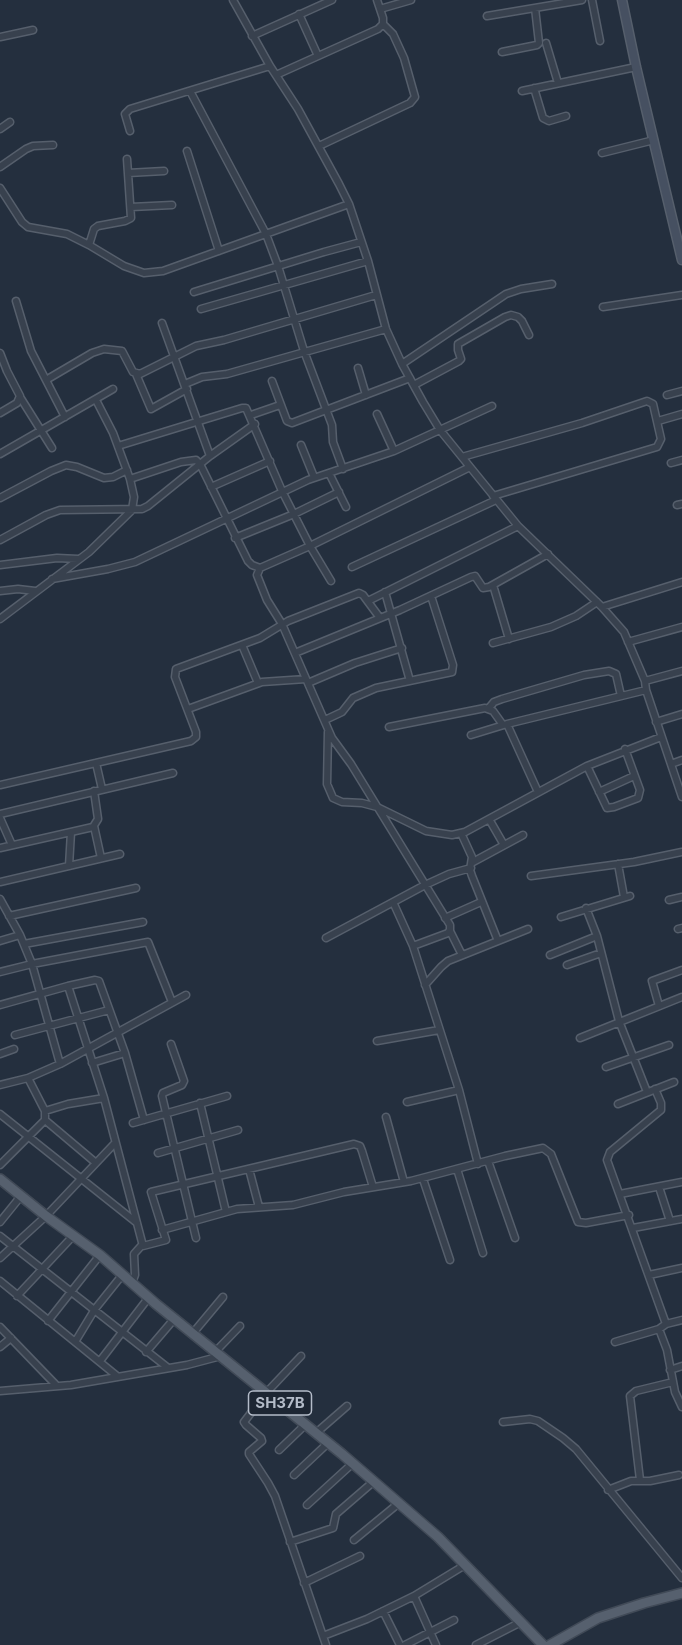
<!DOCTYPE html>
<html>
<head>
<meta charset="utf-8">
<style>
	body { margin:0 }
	canvas { display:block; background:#242f3e }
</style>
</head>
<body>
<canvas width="682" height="1645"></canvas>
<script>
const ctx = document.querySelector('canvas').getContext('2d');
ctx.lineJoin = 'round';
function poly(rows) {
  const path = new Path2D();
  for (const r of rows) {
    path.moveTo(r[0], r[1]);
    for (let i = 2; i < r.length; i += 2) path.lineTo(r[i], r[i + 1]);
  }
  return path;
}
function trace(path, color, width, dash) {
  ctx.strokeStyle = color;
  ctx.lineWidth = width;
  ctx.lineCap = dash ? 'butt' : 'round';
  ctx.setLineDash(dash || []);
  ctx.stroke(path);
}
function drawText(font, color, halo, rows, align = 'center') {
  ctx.font = font + ' Inter,sans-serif';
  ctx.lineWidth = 4.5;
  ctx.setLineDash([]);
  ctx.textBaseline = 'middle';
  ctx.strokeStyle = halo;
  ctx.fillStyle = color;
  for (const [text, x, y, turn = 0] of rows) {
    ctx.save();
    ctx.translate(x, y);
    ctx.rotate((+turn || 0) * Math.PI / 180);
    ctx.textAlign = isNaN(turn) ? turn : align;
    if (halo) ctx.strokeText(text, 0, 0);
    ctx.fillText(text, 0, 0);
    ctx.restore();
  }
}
const street = poly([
	[233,0,270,66,298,109,339,184,349,204,368,261,386,329,402,364,423,402,440,430,518,526,602,607,624,632,645,681,646,690,682,797],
	[592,0,600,41],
	[380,9,411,0],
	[299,14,318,56],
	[487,16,582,0],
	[252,36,332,0],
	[0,37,33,30],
	[546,43,558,83],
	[502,52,537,45,539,43,535,8],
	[276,75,378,29,383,24,383,18,377,0],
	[534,88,543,118,549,121,566,116],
	[190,91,266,234,278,266,304,351,332,425,333,442,343,469],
	[522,91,636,67],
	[0,129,10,122],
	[130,131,125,114,130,109,270,66],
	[319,146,410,103,415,97,404,58,393,34,383,24],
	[187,151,219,251],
	[602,153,654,140],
	[0,167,26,149,33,146,53,145],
	[128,173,164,171],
	[0,188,22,222,28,227,67,234,89,245,124,266,144,273,163,271,349,204],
	[131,207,172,205],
	[89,245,94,229,98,226,125,221,131,218,127,159],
	[194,292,324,252,361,242],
	[16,301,31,351,65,417],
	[603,307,682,295],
	[201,309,368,261],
	[162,323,210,456],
	[0,353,7,371,20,396,17,403,0,413],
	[402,364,506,294,521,289,552,284],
	[358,368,366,395],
	[136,374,151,409,187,389],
	[46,380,92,353,104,349,122,351,133,372,140,374,196,346,224,340,376,295],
	[272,381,287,421,292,423,410,378],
	[185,384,202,377,227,374,386,329],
	[414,385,459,361,461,359,458,350,458,344,505,317,511,315,518,317,522,321,529,335],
	[667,395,682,391],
	[20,397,52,448],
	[377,414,394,451],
	[251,415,280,405],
	[658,421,682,414],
	[301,445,314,477],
	[118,446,242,408,246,408,282,491,310,546,331,581],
	[0,454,113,389],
	[462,457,582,423,647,401,653,404,661,439,657,447,493,496],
	[671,463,682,460],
	[329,473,346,507],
	[130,479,181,462,196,460,200,464,248,561,252,565,260,568,310,546,470,467],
	[211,487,270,461],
	[0,498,51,471,66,465,77,467,104,478,113,477,127,470],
	[677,505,682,504],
	[235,538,294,514,339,492],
	[0,540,46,515,60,510,142,509,148,506,210,456,255,424],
	[0,565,57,558,78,559],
	[352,567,496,500],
	[260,568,257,575,267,600,282,624,332,738,351,764,450,925,450,930,448,933,413,946],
	[52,579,108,569,135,562,308,480,394,451,492,406],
	[493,585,509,639],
	[0,591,18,589,35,591],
	[385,592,410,681],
	[368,601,518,526],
	[602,607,682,582],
	[0,619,89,552,132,510,134,497,130,479,113,433,96,400],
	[628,642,682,627],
	[493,643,551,627,576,616,597,602],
	[242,645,258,683],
	[295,653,400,610,471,577,475,576,483,588,489,587,548,554],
	[645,681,682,671],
	[308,683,355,663,402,648],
	[489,708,494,702,502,699,584,675,609,671,616,674,621,696],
	[188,709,262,682,306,679],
	[325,720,342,712,353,698,376,688,452,672,453,665,431,596],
	[656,722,682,714],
	[507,724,538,792],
	[389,727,485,708,493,711,503,725],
	[328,732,327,784,333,798,342,802,362,803,377,807,426,831,452,835,465,832,587,766,661,737],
	[471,735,507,724,646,690],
	[96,763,102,789],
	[671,764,682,760],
	[587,766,607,808,614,807,638,798,640,790,625,749],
	[0,785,191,741,196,737,196,732,175,677,176,669,260,638,288,621,359,593,363,595,380,618],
	[599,792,634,776],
	[0,814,173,773],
	[0,818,12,845],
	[489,819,504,845],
	[94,826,101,858],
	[461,833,472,857,470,870,472,876,498,941],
	[0,848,93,827,98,819,94,791],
	[473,862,523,835],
	[618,864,624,897],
	[69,866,71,832],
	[531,876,634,862,682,852],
	[0,882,120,854],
	[0,899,20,935,32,964,0,972],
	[669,900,682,897],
	[393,902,413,946,459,1090,478,1164],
	[586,908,597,936,619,1021,647,1092],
	[9,916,136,888],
	[561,917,630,896],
	[445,918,481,902],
	[678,929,682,928],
	[450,931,462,955],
	[326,938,425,885,449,874,471,868],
	[0,941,20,935],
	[24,944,143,922],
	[550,955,597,936],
	[567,965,601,953],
	[425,985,441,967,448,961,528,929],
	[68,986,104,1098,143,1246,166,1240,151,1192,354,1144,360,1146,362,1151,373,1187],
	[0,1005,68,986,95,980,99,981,125,1053,144,1120],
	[659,1006,652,981,682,970],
	[15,1035,109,1010],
	[580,1038,682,997],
	[377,1041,439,1030],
	[171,1044,184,1081,182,1085,163,1093,162,1096,196,1238],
	[0,1054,14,1049],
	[92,1063,125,1053],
	[60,1064,32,964,148,942,172,1002],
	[606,1067,669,1045],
	[0,1085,28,1078,60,1064,186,995],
	[655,1089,661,1103,661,1110,610,1152,607,1160,666,1324],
	[407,1102,459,1090],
	[200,1103,226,1212],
	[618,1104,674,1082],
	[45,1111,68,1104,104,1098],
	[0,1114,137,1223],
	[386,1117,404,1182],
	[45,1120,96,1163],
	[133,1123,227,1096],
	[158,1153,238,1130],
	[488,1161,515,1238],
	[0,1165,45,1120,45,1111,28,1078],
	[249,1169,259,1207],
	[457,1169,483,1253],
	[423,1179,450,1260],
	[659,1187,670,1221],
	[620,1194,682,1182],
	[0,1222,21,1196],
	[633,1228,682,1219],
	[162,1230,237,1209,293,1205,344,1192,411,1181,505,1156,543,1148,551,1154,578,1222,586,1223,629,1215],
	[0,1236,167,1367],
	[0,1258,46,1216,115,1143],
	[649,1275,682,1268],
	[0,1281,117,1376],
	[132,1283,135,1275,134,1254,142,1245],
	[17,1296,73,1236],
	[48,1321,100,1255],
	[0,1327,56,1385],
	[659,1329,667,1350,675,1392,682,1407],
	[193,1333,223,1297],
	[75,1342,95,1309,123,1274],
	[615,1342,659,1329,666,1324,682,1320],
	[0,1347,11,1338],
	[216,1351,240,1326],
	[146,1352,175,1318],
	[301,1356,267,1392,244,1422,246,1425,261,1438,262,1441,249,1452,249,1454,268,1483,275,1496,326,1645],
	[100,1361,149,1297],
	[670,1370,682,1366],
	[0,1391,71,1385,187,1365,221,1356],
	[503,1422,530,1419,538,1421,563,1438,576,1449,682,1578],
	[316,1433,347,1406],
	[279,1450,306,1424],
	[294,1475,328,1443],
	[640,1480,630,1396,636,1391,673,1382],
	[608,1490,631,1481,650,1481,679,1475],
	[307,1505,353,1463],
	[354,1540,399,1503],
	[290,1542,333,1528,336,1514,373,1482],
	[304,1583,360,1556],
	[414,1596,436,1645],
	[383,1611,400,1645],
	[323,1636,367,1619,414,1596,465,1565],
	[405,1645,454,1620],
	[476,1645,521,1622]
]);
const secondary = poly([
	[622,0,636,67,682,260]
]);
const primary = poly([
	[0,1179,46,1216,100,1255,156,1304,342,1454,438,1537,543,1645],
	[550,1645,598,1618,644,1603,682,1593]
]);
trace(street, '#565f6c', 9);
trace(secondary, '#565f6c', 11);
trace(primary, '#414a57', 12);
trace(street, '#38414e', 6);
trace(secondary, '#465061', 8);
trace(primary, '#56606e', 9);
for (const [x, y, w] of [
	[280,1403,63]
]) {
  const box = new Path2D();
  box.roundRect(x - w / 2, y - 12, w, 24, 4.5);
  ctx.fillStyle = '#1d2633';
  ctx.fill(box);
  trace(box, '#b4bcc9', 1.5);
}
drawText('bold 15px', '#b4bcc9', null, [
	["SH37B",280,1403]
]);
</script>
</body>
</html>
